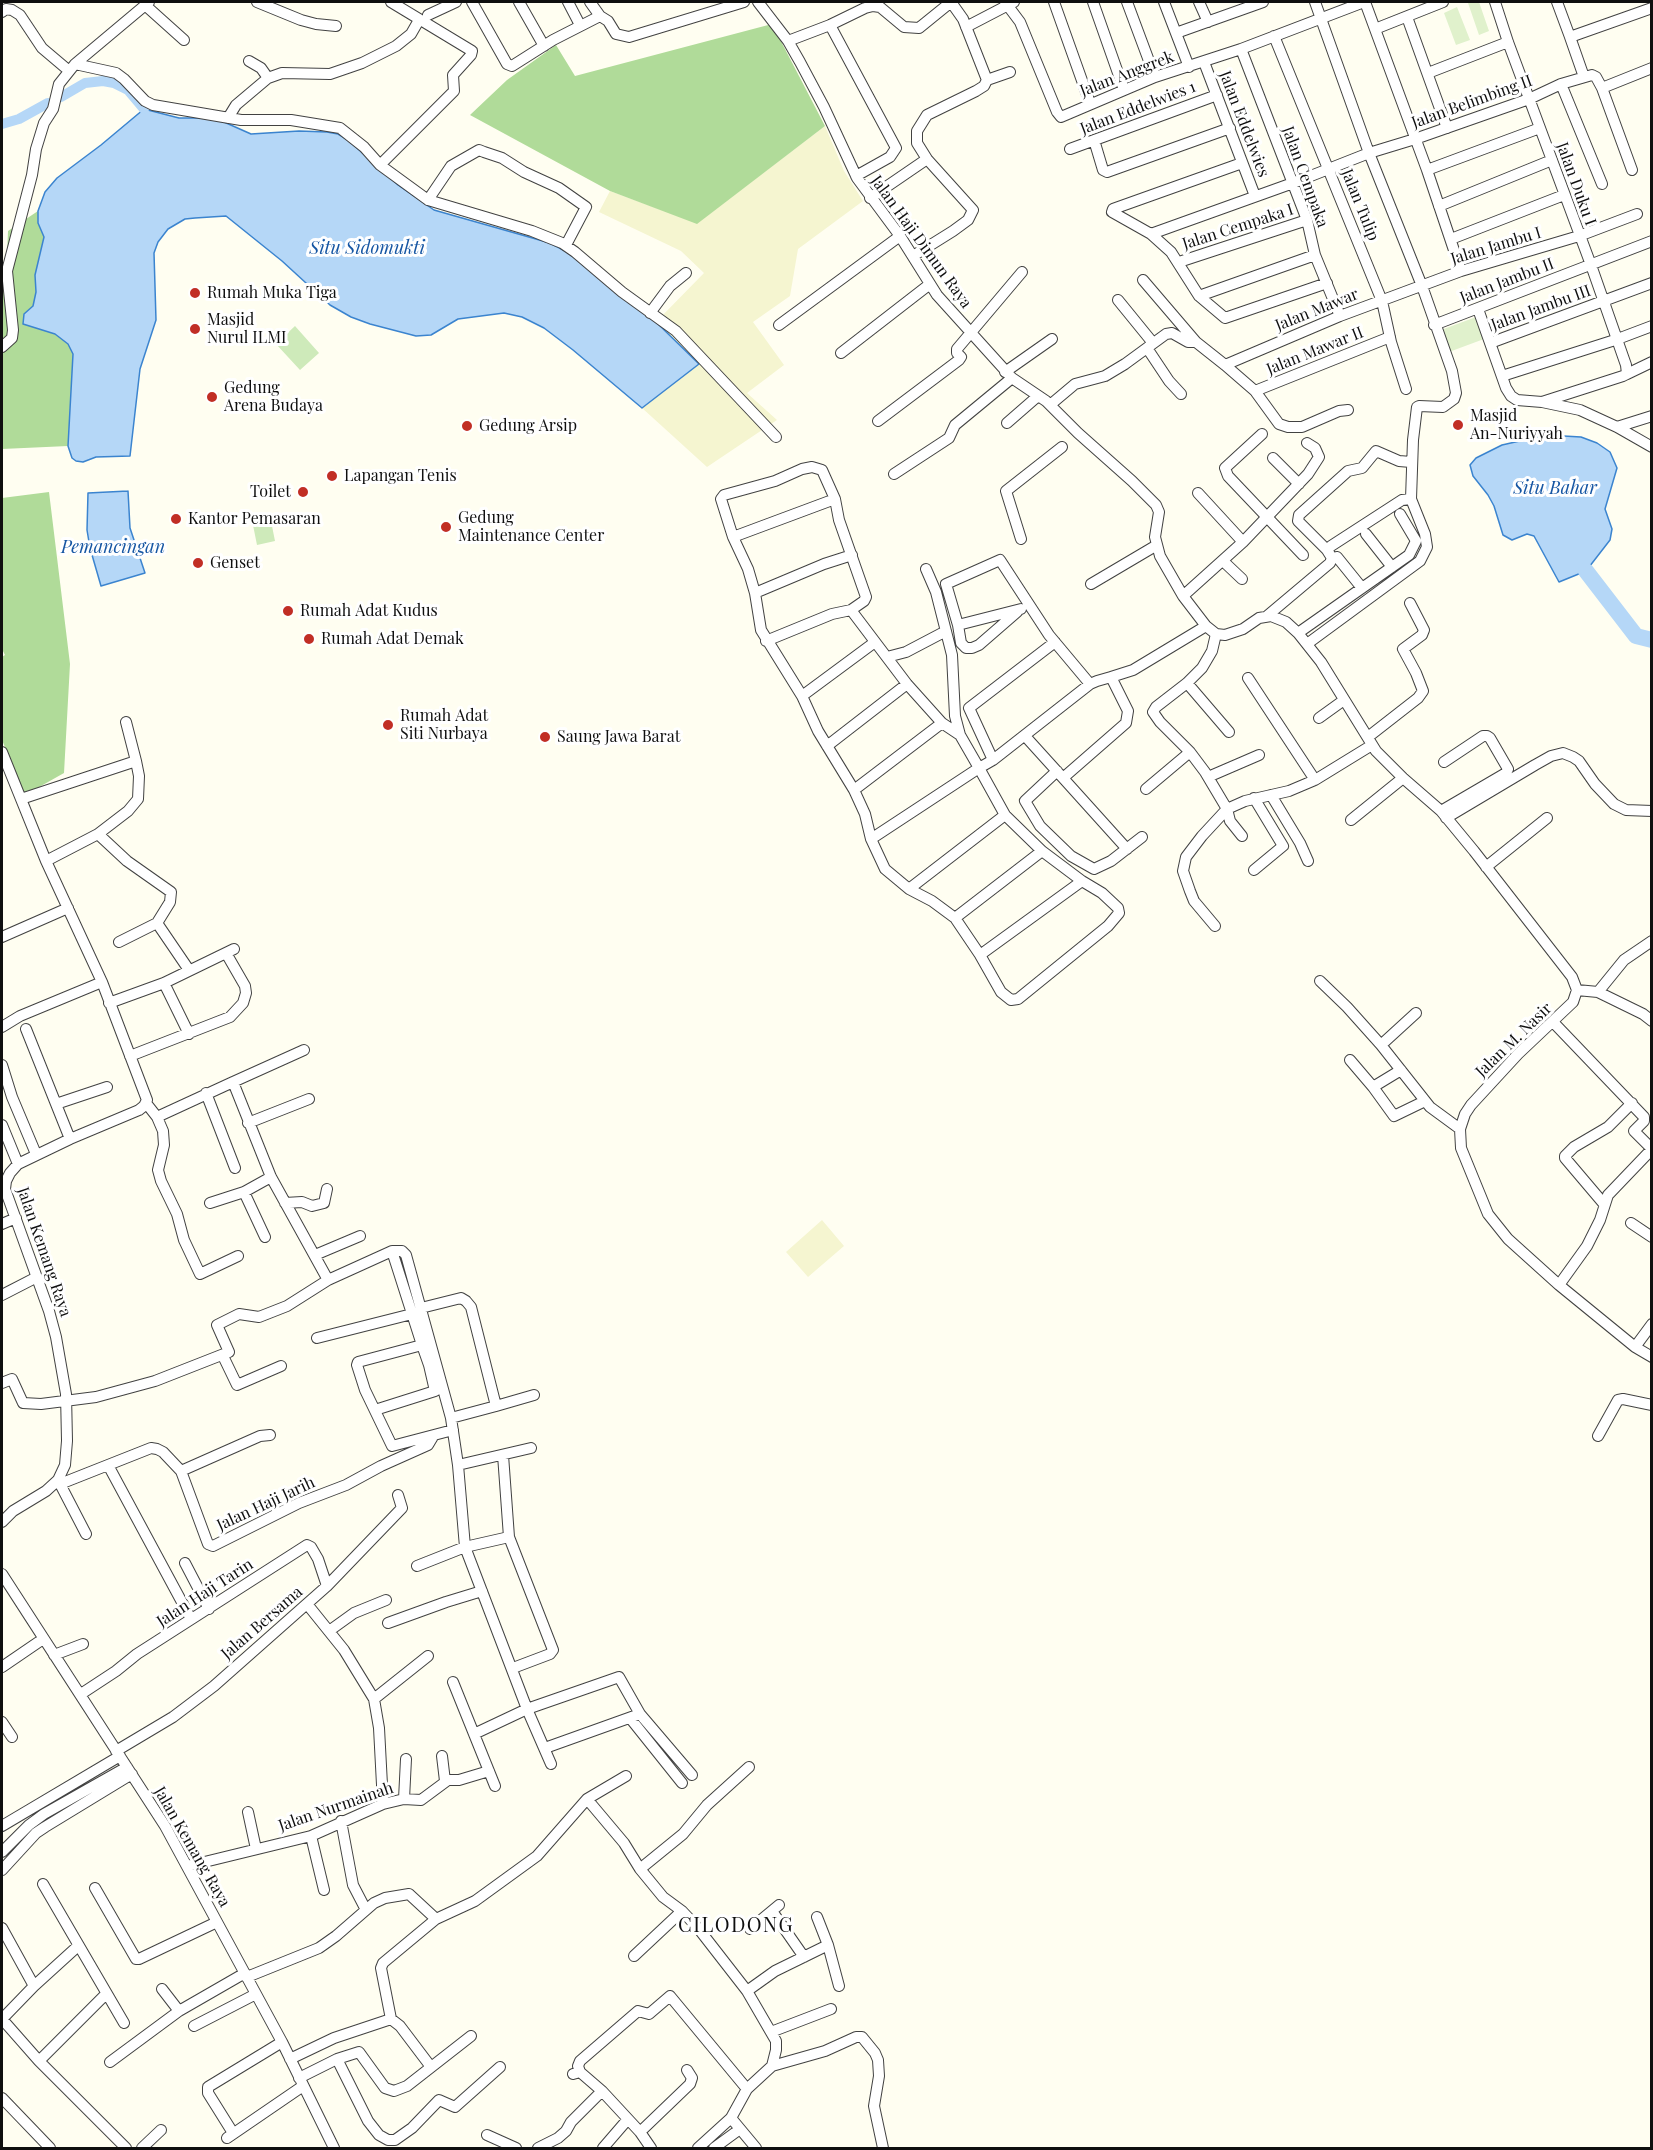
<!DOCTYPE html>
<html>
<head>
<meta charset="utf-8">
<style>
	body { margin:0 }
	#map { position:relative; width:1653px; height:2150px; overflow:hidden; background:#fffef1; font-family:"Playfair Display",serif }
	canvas { display:block }
	.frame { position:absolute; inset:0; border:3px solid #0f0f0f; pointer-events:none }
</style>
</head>
<body>
<div id="map">
<canvas width="1653" height="2150"></canvas>
<div class="frame"></div>
</div>
<script>
const ctx = document.querySelector('canvas').getContext('2d');
ctx.lineJoin = 'round';
function fill(path, color) {
  ctx.fillStyle = color;
  ctx.fill(path, 'evenodd');
}
function poly(rows) {
  const path = new Path2D();
  for (const r of rows) {
    path.moveTo(r[0], r[1]);
    for (let i = 2; i < r.length; i += 2) path.lineTo(r[i], r[i + 1]);
  }
  return path;
}
function trace(path, color, width, dash) {
  ctx.strokeStyle = color;
  ctx.lineWidth = width;
  ctx.lineCap = dash ? 'butt' : 'round';
  ctx.setLineDash(dash || []);
  ctx.stroke(path);
}
function drawText(font, color, halo, rows, align = 'center') {
  ctx.font = font + ' "Playfair Display",serif';
  ctx.lineWidth = 6;
  ctx.setLineDash([]);
  ctx.textBaseline = 'middle';
  ctx.strokeStyle = halo;
  ctx.fillStyle = color;
  for (const [text, x, y, turn = 0] of rows) {
    ctx.save();
    ctx.translate(x, y);
    ctx.rotate((+turn || 0) * Math.PI / 180);
    ctx.textAlign = isNaN(turn) ? turn : align;
    if (halo) ctx.strokeText(text, 0, 0);
    ctx.fillText(text, 0, 0);
    ctx.restore();
  }
}
fill(poly([
	[825,126,844,171,863,201,798,249,790,296,753,322,784,365,747,393,777,420,707,467,642,408,699,364,656,322,704,273,681,251,599,212,610,191,697,223],
	[822,1220,844,1246,808,1277,786,1252]
]), '#f5f5d0');
fill(poly([
	[295,326,319,353,300,370,276,344],
	[270,516,275,541,257,545,252,520]
]), '#ceeaba');
fill(poly([
	[772,24,825,126,697,224,610,191,470,115,507,80,556,45,575,76],
	[38,211,38,223,44,237,35,275,36,292,33,306,24,314,23,323,55,334,68,344,73,354,68,446,2,449,2,292,6,282,8,231],
	[49,492,70,664,64,773,25,795,2,740,2,657,5,655,2,649,2,498]
]), '#b0db99');
fill(poly([
	[1471,2,1479,2,1489,31,1479,35,1468,3],
	[1457,7,1470,40,1456,45,1444,13],
	[1476,317,1484,339,1449,352,1441,330]
]), '#e0f1cc');
const water = poly([
	[144,109,179,118,215,118,251,134,299,131,327,132,338,134,348,140,398,185,434,210,550,243,567,252,656,322,699,364,642,408,573,350,544,328,522,317,504,313,458,319,431,335,416,336,370,324,351,317,330,305,282,261,226,216,195,218,185,219,168,229,158,242,154,253,156,320,140,369,130,456,96,457,83,462,76,461,72,458,68,446,73,354,68,344,55,334,23,324,24,314,33,306,36,292,35,275,44,237,38,223,38,211,45,192,57,178,101,145,144,109],
	[1546,435,1581,437,1597,443,1610,452,1617,468,1605,509,1612,529,1610,540,1586,571,1559,582,1534,536,1527,534,1512,540,1503,535,1494,506,1488,495,1473,476,1470,465,1476,458,1502,445,1546,435],
	[128,491,130,528,145,573,101,586,90,548,87,530,88,493,128,491]
]);
fill(water, '#b5d7f7');
trace(water, '#3b84cf', 1.5);
trace(poly([
	[61,97,85,83,103,81,114,83,128,90,144,109],
	[2,124,19,119,48,103]
]), '#b5d7f7', 10);
trace(poly([
	[1586,571,1636,636,1652,640]
]), '#b5d7f7', 16);
const minor = poly([
	[257,2,301,20,316,24,336,26],
	[391,2,472,51,471,55,453,75,454,91,380,165,428,200,532,231,562,243,575,252,622,292,676,331,776,437],
	[472,2,507,64,512,66,553,40,600,16],
	[519,2,544,46],
	[568,2,580,25],
	[590,2,600,16,608,21,616,34,629,37,744,2],
	[758,2,788,41,800,62,824,107,857,178,900,236,937,295,1012,378,1046,401,1078,433,1132,481,1156,505,1159,512,1155,537,1160,556,1183,596,1206,626,1216,634,1225,635,1243,629,1259,618,1271,616,1286,622,1298,633,1321,662,1376,751,1403,778,1441,811,1474,851,1572,977,1577,990,1573,1002,1518,1054,1471,1105,1465,1114,1460,1129,1461,1148,1488,1214,1508,1239,1559,1285,1635,1347,1652,1357],
	[1005,2,1020,22,1057,112,1061,117,1155,77,1241,49,1364,2],
	[1054,2,1090,103],
	[1093,2,1124,90],
	[1127,2,1155,77],
	[1164,2,1189,67],
	[1199,2,1208,22],
	[1365,2,1427,170,1461,271],
	[1495,2,1508,42,1591,265,1626,365,1627,374,1623,376,1542,402],
	[1557,2,1570,37,1652,8],
	[145,5,184,40],
	[2,12,6,9,12,10,20,15,42,48,68,70],
	[428,15,456,2],
	[1407,17,1447,128],
	[830,25,896,148,890,157,856,176],
	[966,27,1014,2],
	[1375,29,1443,2],
	[1176,33,1263,2],
	[1274,36,1382,301,1391,342,1406,389],
	[1570,37,1584,77],
	[788,41,830,25,865,8,873,6,880,7,904,27,919,28,951,2,963,19,987,80],
	[1241,49,1307,220,1315,255,1340,316],
	[249,61,261,68,268,78],
	[1204,62,1255,196],
	[75,64,116,73,124,79,145,101,153,105,241,120,291,120,340,128,364,147,380,165],
	[1428,73,1508,42],
	[1561,84,1602,184],
	[1602,88,1632,170],
	[228,118,236,105,268,78,282,73,330,74,362,63,396,46,411,34,419,20],
	[1094,140,1103,170,1107,172,1230,128],
	[1070,149,1217,95],
	[1242,163,1113,209,1112,212,1151,234,1171,252,1199,296,1225,318,1327,283],
	[1427,170,1540,128],
	[870,198,927,159],
	[428,200,451,166,479,150,484,152,502,158,524,172,559,188,586,207,566,245],
	[1439,206,1552,160],
	[1151,234,1293,183,1369,153,1415,139,1529,99,1561,84,1592,75,1596,77,1602,88,1652,68],
	[1451,239,1564,195],
	[913,256,953,231,968,220,973,210,927,159,917,143,917,131,927,115,976,91,984,86,987,80,1010,72],
	[1179,262,1307,220],
	[1143,280,1196,342],
	[1199,296,1315,255],
	[1118,300,1153,343],
	[1478,309,1506,388,1511,396,1517,400,1542,402,1580,410,1617,427,1652,447],
	[650,313,670,286,686,273],
	[779,325,900,236],
	[1434,325,1652,241],
	[1490,343,1652,283],
	[2,347,12,338,13,330,7,271,32,175,36,149,44,123,53,109,59,84,75,64,149,2],
	[1147,348,1169,381,1181,394],
	[841,353,930,284],
	[1225,365,1340,316,1461,271,1579,236,1637,214],
	[1005,372,1052,339],
	[1627,374,1652,362],
	[1502,376,1615,340,1652,326],
	[1255,391,1390,337],
	[1050,405,1075,384,1105,376,1125,364,1166,334,1172,333,1188,342,1196,342,1225,365,1255,391,1279,424,1288,427,1302,427,1339,411,1348,410],
	[878,421,959,360,961,357,957,353,957,349,1022,272],
	[1007,423,1038,396],
	[1617,427,1652,416],
	[1262,434,1225,468,1228,476,1303,555],
	[1273,458,1299,484],
	[894,474,949,438,955,425,1012,378],
	[1198,493,1243,542],
	[835,499,733,537,748,569,755,593,761,630,802,696,818,731,854,790,865,814,871,839,885,869,909,889,932,901,955,918,980,955,1001,992,1011,1000,1018,999,1108,926,1119,913,1118,908,1102,893,1082,881,1042,851,955,918],
	[1366,534,1392,567],
	[733,537,721,499,724,495,775,481,802,469,812,467,822,470,835,499,839,520,866,597,864,601,851,610],
	[1021,539,1006,491,1062,447],
	[1327,550,1298,521,1299,515,1348,471,1362,468,1376,451,1399,461,1411,462],
	[1337,557,1362,588],
	[1223,561,1242,579],
	[926,569,936,592,952,655,955,716,960,735],
	[1091,584,1157,545],
	[755,593,824,564,852,555],
	[1183,596,1243,542,1308,474,1319,457,1315,448,1307,443],
	[1021,609,958,625,946,584,1000,560,1049,635,1090,684],
	[1267,616,1330,563,1332,558,1327,550,1331,546,1402,500,1411,499,1413,440,1417,407,1419,406,1443,407,1454,399,1456,393,1452,371,1422,286,1369,153,1315,2],
	[958,625,961,643,966,648,972,648,979,645,1017,612],
	[1298,633,1409,555,1416,541,1400,514],
	[1216,634,1212,651,1202,668,1187,683,1156,707,1153,712,1160,722,1190,752,1205,772,1227,809,1230,821,1242,836],
	[766,641,832,614,851,610,907,684,942,723,960,735,979,768,993,760,1090,684,1097,681,1111,677,1128,711,1126,723,1063,778,1025,736],
	[1307,644,1420,561,1427,547,1425,534,1411,499],
	[887,657,906,652,946,631],
	[1111,677,1133,670,1206,626],
	[1248,678,1315,780,1372,745],
	[1187,683,1229,732],
	[802,696,875,642],
	[1319,718,1344,700],
	[1368,737,1418,698,1423,691,1416,673,1403,649,1422,635,1424,630,1410,603],
	[827,746,907,684],
	[2,752,46,861,102,982,147,1100,144,1106,139,1110,70,1139,18,1164,10,1173,6,1181,5,1189,49,1311,56,1337,66,1394,67,1441,65,1465,58,1480,46,1491,13,1511,2,1522],
	[993,760,969,708,1055,642],
	[1057,771,1025,801,1040,826,1071,856,1094,869,1111,861,1142,837],
	[1208,777,1259,755],
	[1063,778,1127,849],
	[1146,789,1190,752],
	[854,790,942,723],
	[1271,795,1300,843,1308,861],
	[21,799,136,761,126,722],
	[1441,811,1506,773,1508,769,1490,738,1487,736,1483,736,1444,762],
	[1446,818,1535,765,1551,756,1563,753,1573,757,1579,761,1595,784,1614,804,1626,810,1652,811],
	[1351,820,1403,778],
	[98,834,128,811,138,799,139,776,136,761],
	[871,839,979,768,1005,815,1042,851],
	[46,861,98,834,127,861,171,892,170,902,157,923],
	[1486,867,1547,818],
	[1254,870,1283,846,1254,798],
	[909,889,1005,815],
	[1215,926,1194,901,1190,891,1183,871,1186,857,1202,836,1227,809,1245,801,1289,791,1315,780],
	[2,937,68,908],
	[119,942,157,923,189,970],
	[980,955,1082,881],
	[1320,981,1347,1007,1381,1045,1430,1107,1460,1129],
	[164,983,189,1034],
	[1577,990,1598,992,1643,1014,1652,1021],
	[1598,992,1624,960,1652,941],
	[109,1003,164,983,234,949],
	[1553,1022,1644,1117,1644,1121,1634,1131,1652,1149],
	[2,1027,20,1016,102,982],
	[26,1029,70,1139],
	[1381,1045,1416,1013],
	[130,1056,230,1017,243,1003,246,993,245,986,226,953],
	[1350,1060,1373,1087,1401,1070],
	[2,1065,12,1097,36,1154],
	[233,1082,304,1050],
	[1373,1087,1394,1116,1425,1101],
	[206,1093,235,1168],
	[146,1103,157,1117,233,1082,271,1177,328,1280,392,1251,402,1251,406,1255,451,1418,458,1465,465,1547,527,1709,551,1764],
	[56,1104,107,1087],
	[157,1117,163,1131,164,1145,158,1170,161,1181,177,1214,184,1240,200,1274,238,1256],
	[248,1123,309,1099],
	[2,1125,18,1164],
	[244,1192,265,1237],
	[210,1203,244,1192,271,1177],
	[285,1203,302,1202,312,1206,324,1203,327,1189],
	[1604,1204,1565,1158,1565,1156,1574,1147,1608,1127,1632,1103],
	[1631,1223,1652,1237],
	[2,1224,16,1218],
	[392,1251,422,1345,358,1362,357,1365,365,1390,392,1446,453,1430],
	[315,1255,360,1236],
	[1559,1285,1587,1246,1600,1220,1608,1195,1652,1149],
	[2,1295,37,1277],
	[421,1308,461,1298,466,1301,471,1307,496,1406,451,1418],
	[317,1338,412,1314],
	[1635,1347,1652,1324],
	[223,1356,237,1385,281,1366],
	[2,1383,12,1379,23,1403,41,1404,96,1397,155,1381,229,1352,217,1325,239,1314,259,1317,287,1306,328,1280],
	[496,1406,534,1395],
	[375,1410,435,1391,429,1365,422,1345],
	[1598,1436,1618,1400,1623,1399,1652,1405],
	[108,1465,191,1619],
	[458,1465,531,1448],
	[181,1471,260,1436,270,1435],
	[58,1480,86,1534],
	[60,1484,151,1448,157,1449,163,1452,181,1471,208,1544,213,1546,299,1503,346,1485,381,1466,428,1445,434,1435],
	[509,1537,553,1650,550,1654,513,1668],
	[185,1563,209,1609],
	[417,1566,465,1547,509,1537,503,1455],
	[2,1574,165,1826,282,2042,334,2148],
	[307,1604,344,1650,374,1699,379,1728,383,1804],
	[388,1623,446,1602,482,1591],
	[329,1631,354,1613,386,1600],
	[54,1655,83,1644],
	[2,1667,43,1639],
	[453,1682,495,1786],
	[81,1694,116,1671,137,1654,307,1545,311,1547,318,1559,327,1586],
	[374,1699,428,1656],
	[640,1714,692,1775],
	[630,1718,682,1783],
	[2,1722,12,1737],
	[474,1734,527,1709,619,1677,640,1714,545,1748],
	[116,1751,173,1717,214,1686,327,1586,402,1508,398,1495],
	[442,1756,445,1781],
	[404,1799,406,1759],
	[587,1799,624,1843,640,1869,663,1897,682,1911,698,1928,747,1991,776,2041,776,2050,772,2066,747,2089,731,2118,698,2148],
	[248,1812,256,1849],
	[341,1821,353,1885,366,1910],
	[2,1826,120,1756],
	[311,1836,324,1890],
	[2,1852,29,1825,44,1814,127,1767],
	[188,1866,311,1836,383,1804,404,1799,421,1800,448,1780,459,1780,489,1771],
	[640,1869,683,1834,707,1805,749,1767],
	[2,1870,36,1833,45,1827,132,1774],
	[43,1884,124,2023],
	[95,1888,136,1959,139,1959,217,1922],
	[772,1911,804,1957],
	[817,1917,828,1945],
	[2,1928,34,1986,2,2019],
	[750,1929,779,1905],
	[634,1956,682,1911],
	[247,1977,319,1948,336,1936,374,1903,385,1898,409,1894,436,1919,475,1901,537,1856,587,1799,626,1776],
	[34,1986,78,1946],
	[162,1989,179,2011],
	[747,1991,775,1971,828,1945,839,1986],
	[2,2019,39,2061,106,1994],
	[194,2026,256,1994],
	[771,2032,831,2009],
	[290,2059,334,2038,391,2019],
	[337,2059,368,2121,379,2135,388,2140,395,2140,412,2128,439,2100,455,2107,500,2067],
	[39,2061,126,2148],
	[110,2062,179,2011,245,1973],
	[772,2066,825,2051,856,2037,862,2037,875,2053,878,2060,879,2076,874,2106,883,2148],
	[431,2067,400,2026,391,2019,381,1968,383,1963,436,1919],
	[580,2072,578,2066,580,2061,638,2011,649,2014,670,1996,747,2089],
	[573,2074,580,2072,602,2091,640,2132,651,2148],
	[299,2078,337,2059,359,2052,385,2088,394,2091,407,2086,471,2036],
	[2,2098,50,2148],
	[731,2118,756,2148],
	[640,2132,690,2084,692,2078,687,2070],
	[233,2133,208,2093,208,2087,282,2042],
	[487,2135,516,2148],
	[227,2138,303,2086],
	[142,2148,161,2130],
	[538,2148,558,2138,566,2131,571,2122,602,2091],
	[603,2148,628,2119],
	[714,2148,740,2129]
]);
trace(minor, '#424242', 12);
trace(minor, '#fff', 10);
for (const [x, y, r, color] of [
	[195,293,6,"#c12e25"],
	[195,329,6,"#c12e25"],
	[212,397,6,"#c12e25"],
	[1458,425,6,"#c12e25"],
	[467,426,6,"#c12e25"],
	[332,476,6,"#c12e25"],
	[303,492,6,"#c12e25"],
	[176,519,6,"#c12e25"],
	[446,527,6,"#c12e25"],
	[198,563,6,"#c12e25"],
	[288,611,6,"#c12e25"],
	[309,639,6,"#c12e25"],
	[388,725,6,"#c12e25"],
	[545,737,6,"#c12e25"]
]) {
  const dot = new Path2D();
  dot.arc(x, y, r, 0, 2 * Math.PI);
  ctx.fillStyle = color;
  ctx.fill(dot);
  trace(dot, '#fff', 2);
}
drawText('16px', '#0f0f0f', '#fff', [
	["Jalan Anggrek",1127,74,-21],
	["Jalan Belimbing II",1472,102,-20],
	["Jalan Eddelwies 1",1138,108,-21],
	["Jalan Eddelwies",1244,124,69],
	["Jalan Cempaka",1305,177,70],
	["Jalan Duku I",1576,184,70],
	["Jalan Tulip",1360,205,68],
	["Jalan Cempaka I",1238,227,-18],
	["Jalan Haji Dimun Raya",921,242,54],
	["Jalan Jambu I",1496,246,-17],
	["Jalan Jambu II",1507,281,-21],
	["Jalan Jambu III",1541,308,-20],
	["Jalan Mawar",1317,310,-22],
	["Jalan Mawar II",1315,351,-22],
	["Jalan M. Nasir",1514,1040,-44],
	["Jalan Kemang Raya",44,1252,71],
	["Jalan Haji Jarih",266,1504,-25],
	["Jalan Haji Tarin",205,1593,-33],
	["Jalan Bersama",262,1623,-41],
	["Jalan Nurmainah",336,1807,-19],
	["Jalan Kemang Raya",192,1847,60]
]);
drawText('16px', '#0f0f0f', '#fff', [
	["Rumah Muka Tiga",207,293],
	["Masjid",207,320],
	["Nurul ILMI",207,338],
	["Gedung",224,388],
	["Arena Budaya",224,406],
	["Masjid",1470,416],
	["An-Nuriyyah",1470,434],
	["Gedung Arsip",479,426],
	["Lapangan Tenis",344,476],
	["Toilet",291,492,"right"],
	["Gedung",458,518],
	["Maintenance Center",458,536],
	["Kantor Pemasaran",188,519],
	["Genset",210,563],
	["Rumah Adat Kudus",300,611],
	["Rumah Adat Demak",321,639],
	["Rumah Adat",400,716],
	["Siti Nurbaya",400,734],
	["Saung Jawa Barat",557,737]
], 'left');
drawText('italic 18px', '#1656a3', '#fff', [
	["Situ Sidomukti",367,248],
	["Situ Bahar",1555,488],
	["Pemancingan",113,547]
]);
ctx.letterSpacing = '1.5px';
drawText('20px', '#0f0f0f', '#fff', [
	["CILODONG",736,1926]
]);
ctx.letterSpacing = '0px';
</script>
</body>
</html>
